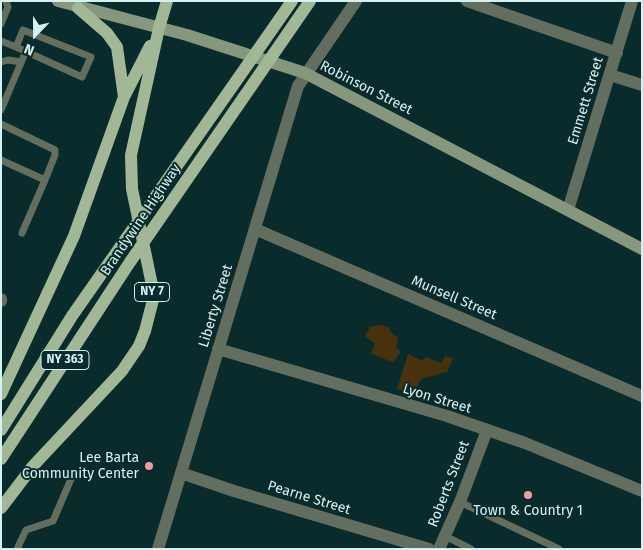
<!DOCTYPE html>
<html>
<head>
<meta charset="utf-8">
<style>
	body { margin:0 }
	#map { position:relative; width:643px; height:550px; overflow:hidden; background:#0a2b2b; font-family:"Fira Sans",sans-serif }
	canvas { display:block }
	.frame { position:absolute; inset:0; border:2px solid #d4f2f1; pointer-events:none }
	.north { position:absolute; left:10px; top:10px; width:50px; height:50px; -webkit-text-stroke:4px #0a2b2b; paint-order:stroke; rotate:202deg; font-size:14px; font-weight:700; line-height:20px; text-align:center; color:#d4f2f1 }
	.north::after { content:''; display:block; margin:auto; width:18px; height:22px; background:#d4f2f1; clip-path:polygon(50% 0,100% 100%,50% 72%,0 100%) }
</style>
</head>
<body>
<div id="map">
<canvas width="643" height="550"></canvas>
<div class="frame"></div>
<div class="north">N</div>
</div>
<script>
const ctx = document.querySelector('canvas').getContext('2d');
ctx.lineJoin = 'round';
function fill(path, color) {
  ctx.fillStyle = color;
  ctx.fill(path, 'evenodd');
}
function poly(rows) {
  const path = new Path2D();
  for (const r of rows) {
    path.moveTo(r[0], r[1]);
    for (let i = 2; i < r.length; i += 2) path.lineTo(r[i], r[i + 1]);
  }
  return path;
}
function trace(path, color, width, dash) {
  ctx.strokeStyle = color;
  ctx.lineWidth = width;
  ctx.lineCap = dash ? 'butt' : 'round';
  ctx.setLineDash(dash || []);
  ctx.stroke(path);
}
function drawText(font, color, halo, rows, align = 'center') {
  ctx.font = font + ' "Fira Sans",sans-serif';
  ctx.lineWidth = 4;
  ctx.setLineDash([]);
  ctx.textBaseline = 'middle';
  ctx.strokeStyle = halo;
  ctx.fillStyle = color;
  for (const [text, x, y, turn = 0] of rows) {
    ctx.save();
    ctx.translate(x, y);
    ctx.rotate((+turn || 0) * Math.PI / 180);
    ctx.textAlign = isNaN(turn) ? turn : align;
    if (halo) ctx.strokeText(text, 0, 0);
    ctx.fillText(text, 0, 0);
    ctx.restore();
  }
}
fill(poly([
	[380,325,388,327,393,335,398,337,396,347,401,352,393,362,371,354,375,344,365,336,370,327],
	[408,354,422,361,426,357,441,363,445,356,453,358,447,372,421,379,413,394,397,389]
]), '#48320e');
trace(poly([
	[1,24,8,7,6,1],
	[23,30,91,57,82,77,16,47,23,30],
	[1,41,16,47],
	[1,62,8,60,21,62],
	[1,110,26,51],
	[1,124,55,150,55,155,45,180],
	[1,160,45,180,22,233],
	[460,502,559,549],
	[445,536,471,549],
	[17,549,26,530,53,521,74,472]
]), '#636e5e', 7);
trace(poly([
	[467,1,617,53],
	[610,75,642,85],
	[568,210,632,1],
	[255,229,642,396],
	[1,299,1,301],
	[218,349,447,416,525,443,642,491],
	[181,473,234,491,429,549],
	[158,549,298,86,356,1],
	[439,549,460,502,487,430]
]), '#636e5e', 12);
trace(poly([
	[58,1,187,35,305,73,642,249]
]), '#86977d', 12);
trace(poly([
	[78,8,107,33,117,47,124,97],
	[1,394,74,236,124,97,150,46],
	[1,430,72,316,292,1],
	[1,459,130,262,310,1],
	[1,508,33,466,122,371,139,346,145,331,153,300,152,285,132,189,131,155,159,28,167,1]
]), '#a1b796', 12);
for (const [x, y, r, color] of [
	[149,466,5,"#f49aa1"],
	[528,495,5,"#f49aa1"]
]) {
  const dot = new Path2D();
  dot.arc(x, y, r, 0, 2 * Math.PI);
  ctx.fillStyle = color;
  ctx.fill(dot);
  trace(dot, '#0a2b2b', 2);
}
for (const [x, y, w] of [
	[152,292,35],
	[65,360,48]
]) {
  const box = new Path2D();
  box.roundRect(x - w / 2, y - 9.5, w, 19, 4);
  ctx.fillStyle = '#0a2b2b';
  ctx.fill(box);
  trace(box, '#d4f2f1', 1);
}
drawText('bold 12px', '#d4f2f1', null, [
	["NY 7",152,292],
	["NY 363",65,360]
]);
drawText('14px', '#d4f2f1', '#0a2b2b', [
	["Robinson Street",366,88,27],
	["Emmett Street",586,101,-73],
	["Brandywine Highway",141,220,-56],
	["Munsell Street",454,298,23],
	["Liberty Street",216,306,-73],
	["Lyon Street",437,399,17],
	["Roberts Street",449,484,-69],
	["Pearne Street",309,498,17]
]);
drawText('14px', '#d4f2f1', '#0a2b2b', [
	["Lee Barta",139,458],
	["Community Center",139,474],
	["Town & Country 1",528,511,"center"]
], 'right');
</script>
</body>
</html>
